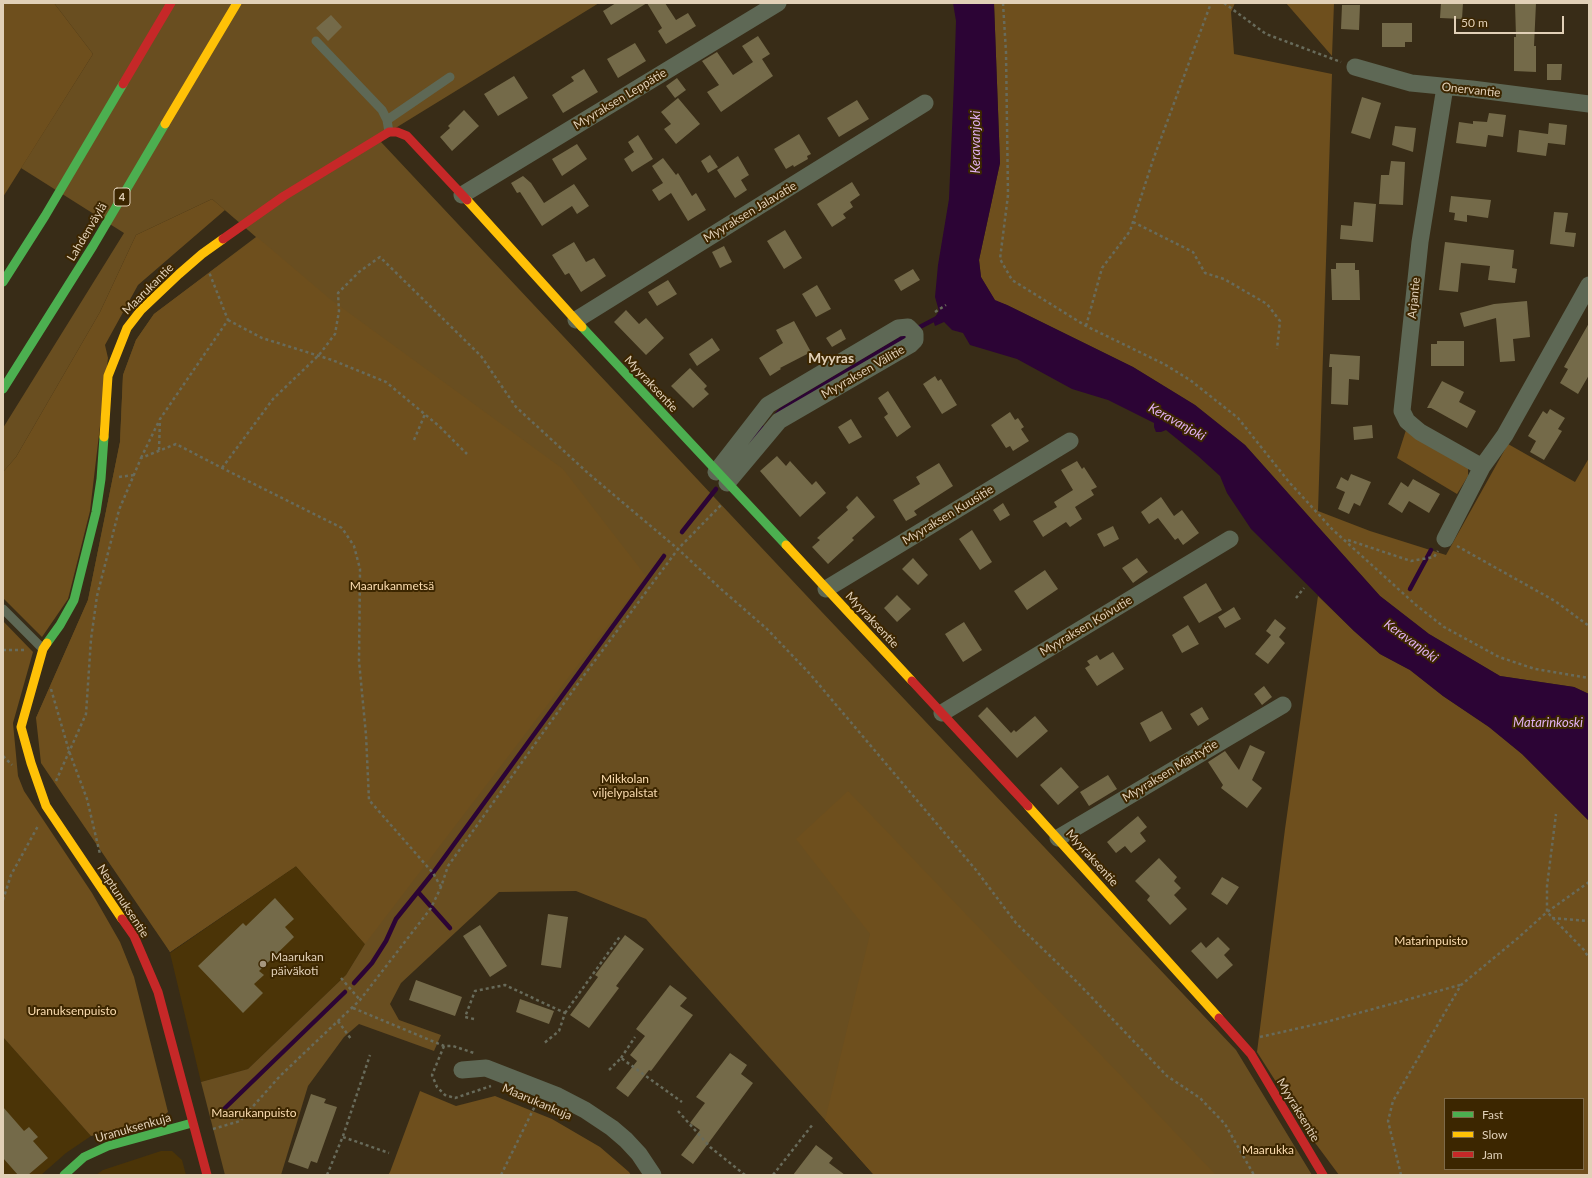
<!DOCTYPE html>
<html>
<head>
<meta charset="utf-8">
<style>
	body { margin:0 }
	#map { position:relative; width:1592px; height:1178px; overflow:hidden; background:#382c17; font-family:Lato,sans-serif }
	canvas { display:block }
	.frame { position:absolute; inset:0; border:4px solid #e1d0b7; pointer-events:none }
	.legend { position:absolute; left:1444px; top:1098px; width:140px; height:72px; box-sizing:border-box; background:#3c2600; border:1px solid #7e6a49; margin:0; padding:5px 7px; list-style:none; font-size:12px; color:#e1d0b7 }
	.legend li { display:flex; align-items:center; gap:8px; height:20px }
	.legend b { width:20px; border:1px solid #7e6a49 }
	.scale { position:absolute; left:1454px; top:16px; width:110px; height:18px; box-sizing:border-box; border:2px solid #e1d0b7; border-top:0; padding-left:5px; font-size:12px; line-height:14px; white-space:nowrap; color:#e1d0b7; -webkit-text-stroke:3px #3c2600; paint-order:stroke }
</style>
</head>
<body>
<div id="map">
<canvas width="1592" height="1178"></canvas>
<div class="frame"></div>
<ul class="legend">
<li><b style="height:5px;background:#4caf50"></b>Fast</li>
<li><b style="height:5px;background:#ffc107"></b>Slow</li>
<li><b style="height:5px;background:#c62828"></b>Jam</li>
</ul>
<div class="scale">50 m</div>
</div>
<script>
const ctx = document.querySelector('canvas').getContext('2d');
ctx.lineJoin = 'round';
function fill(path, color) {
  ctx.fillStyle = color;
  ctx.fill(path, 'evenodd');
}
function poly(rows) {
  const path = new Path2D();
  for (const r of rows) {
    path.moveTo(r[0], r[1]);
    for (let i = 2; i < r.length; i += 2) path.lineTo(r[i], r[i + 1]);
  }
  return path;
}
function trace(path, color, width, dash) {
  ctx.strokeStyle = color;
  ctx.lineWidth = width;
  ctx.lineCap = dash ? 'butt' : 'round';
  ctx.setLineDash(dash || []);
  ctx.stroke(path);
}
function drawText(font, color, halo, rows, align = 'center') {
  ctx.font = font + ' Lato,sans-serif';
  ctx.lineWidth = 4;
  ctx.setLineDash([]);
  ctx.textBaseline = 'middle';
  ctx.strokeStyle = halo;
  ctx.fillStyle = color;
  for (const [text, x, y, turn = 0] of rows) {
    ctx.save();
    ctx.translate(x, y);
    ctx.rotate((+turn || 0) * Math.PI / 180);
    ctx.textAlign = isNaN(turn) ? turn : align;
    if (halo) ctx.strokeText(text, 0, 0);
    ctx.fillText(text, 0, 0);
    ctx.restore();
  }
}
fill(poly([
	[296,866,365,944,346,975,248,1069,201,1082,170,953],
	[3,1037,91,1136,66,1153,41,1175,3,1175],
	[161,1151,172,1151,182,1160,186,1175,96,1175,103,1170]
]), '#4b3407');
fill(poly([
	[54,3,599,3,389,132,381,142,820,610,1236,1050,1312,1175,874,1175,646,919,576,891,499,892,401,983,390,1004,399,1020,441,1035,434,1051,359,1024,344,1037,308,1086,281,1175,225,1175,201,1082,248,1069,346,975,365,944,296,866,170,952,36,718,88,600,120,442,123,375,136,340,154,314,256,237,212,199,136,235,100,312,16,457,3,472,3,428,124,233,21,168,93,54]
]), '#694e20');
fill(poly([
	[3,3,54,3,93,54,3,197],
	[994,3,1252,3,1235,3,1231,12,1234,54,1332,74,1318,511,1370,531,1446,555,1508,444,1575,482,1589,458,1589,694,1574,687,1500,676,1429,634,1380,596,1245,445,1195,405,1133,367,1007,305,995,301,981,277,979,260,1000,163],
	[1286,3,1334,3,1332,56],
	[212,199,225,210,138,285,105,345,108,358,90,511,68,599,42,637,3,598,3,472,16,457,100,312,136,235],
	[257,237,330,299,563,469,646,576,365,944,296,866,170,952,41,763,36,718,88,600,120,442,123,375,136,340,154,314],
	[1406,430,1468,467,1468,476,1457,494,1397,458],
	[1318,596,1354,631,1380,654,1410,670,1443,696,1489,727,1522,754,1589,821,1589,1175,1339,1175,1313,1140,1257,1052,1285,829],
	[1445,1099,1583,1099,1583,1169,1445,1169],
	[3,621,33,652,13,723,18,776,24,791,92,893,120,942,134,977,168,1112,158,1120,91,1136,3,1037],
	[848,791,1216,1175,874,1175,825,1120,870,934,796,839],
	[420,1091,456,1106,495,1096,552,1119,600,1147,629,1172,631,1175,388,1175,390,1172]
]), '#6e4f1d');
fill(poly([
	[953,3,994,3,1000,163,979,260,981,277,995,300,1007,305,1133,367,1195,405,1245,445,1380,596,1429,634,1500,676,1574,687,1589,694,1589,821,1522,754,1489,727,1443,696,1410,670,1380,654,1354,631,1251,529,1227,493,1220,476,1198,456,1166,430,1161,432,1156,432,1154,427,1154,423,1108,400,1072,389,1017,359,970,345,963,333,952,330,944,322,935,326,933,320,939,311,935,297,938,265,949,199,954,82,956,21]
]), '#2c0435');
trace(poly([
	[916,329,937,318],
	[777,414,781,410,904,337],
	[751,440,763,428],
	[682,532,716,489],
	[1410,589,1431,550],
	[418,892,450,928],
	[354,983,372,963,386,941,396,919,433,873,664,556],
	[223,1110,345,992]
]), '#2c0435', 4.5);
fill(poly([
	[616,3,665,3,676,20,688,13,696,26,666,44,658,31,662,28,647,3,611,25,603,11],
	[1441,3,1463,3,1462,19,1440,18],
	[1515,3,1536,3,1534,46,1536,46,1536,72,1514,71,1514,37,1516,37],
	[1342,5,1360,5,1359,30,1341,29],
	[331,15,342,27,328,41,316,28],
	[1382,23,1412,23,1412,42,1405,42,1405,47,1382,47],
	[758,36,770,54,762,59,773,76,721,112,707,92,719,85,702,61,717,52,733,75,753,62,742,46],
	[635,43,646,61,618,78,607,59],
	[1547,64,1562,64,1561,80,1547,80],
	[584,69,598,92,563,113,552,95,574,81,571,77],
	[514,76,528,98,498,116,484,94],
	[677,78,686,90,675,98,666,86],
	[1362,97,1381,103,1370,139,1351,133],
	[678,98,700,124,676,144,664,129,671,124,661,112],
	[857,100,869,119,839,137,827,118],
	[464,110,479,126,452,151,440,137,450,128,448,126],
	[1489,113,1506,115,1503,137,1488,135,1486,147,1456,143,1459,122,1473,124,1473,121,1487,122],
	[1549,123,1567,125,1565,145,1548,143,1546,156,1517,152,1519,130,1548,134],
	[1395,126,1416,128,1413,152,1392,145],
	[799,134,811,154,807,156,808,159,794,167,793,165,786,169,774,149],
	[638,135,653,159,632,172,624,159,634,152,628,142],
	[577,144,587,159,562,176,552,159],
	[710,155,718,167,708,173,701,161],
	[738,156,749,175,741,180,747,190,735,198,717,170],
	[663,158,676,175,678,173,692,196,696,193,706,210,688,221,671,193,659,201,652,190,663,183,652,166],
	[1391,161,1405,162,1403,205,1379,204,1381,175,1389,175],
	[523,176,531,183,544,203,574,184,589,206,577,214,572,206,542,226,520,192,517,193,511,183],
	[852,182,860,195,850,202,853,207,843,214,846,218,832,227,817,204],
	[1451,196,1491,200,1488,218,1467,215,1467,222,1454,220,1455,213,1449,212],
	[1354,202,1376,204,1373,242,1340,239,1341,225,1352,226],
	[1554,212,1568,213,1565,232,1576,233,1574,247,1550,244],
	[785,230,802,258,784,269,767,241],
	[574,242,586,262,594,258,606,276,581,292,569,273,565,275,552,255],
	[1445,242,1514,250,1512,268,1517,269,1515,283,1488,280,1490,266,1461,263,1458,292,1439,290],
	[724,246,732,262,720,268,712,252],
	[1336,263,1355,263,1355,270,1359,270,1360,300,1332,300,1331,269,1336,269],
	[913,269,920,280,901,291,894,280],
	[668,280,677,294,657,306,648,292],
	[817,285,831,309,816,317,802,294],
	[1527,301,1530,337,1513,339,1515,361,1500,362,1496,318,1464,327,1460,313,1494,304],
	[626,310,639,324,646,318,664,338,646,355,614,322],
	[794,321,811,352,780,368,781,369,770,376,759,358,783,343,776,330],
	[1589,323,1589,375,1578,394,1560,383,1568,369,1564,367],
	[841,329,846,339,832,347,826,338],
	[712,338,720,350,697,366,689,354],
	[1437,341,1464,341,1464,366,1431,366,1431,344,1437,344],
	[1330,354,1360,356,1359,380,1349,379,1348,405,1331,404,1332,367,1329,367],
	[690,368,707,386,704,389,709,394,693,408,671,386],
	[935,376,938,381,941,379,957,405,942,414,923,384],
	[1442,381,1464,392,1459,402,1476,411,1467,428,1431,408,1427,408],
	[888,391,911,427,897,437,884,417,888,414,878,398],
	[1550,409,1565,418,1558,429,1562,431,1544,460,1530,452,1536,441,1528,436,1543,411,1547,414],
	[1010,412,1015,420,1018,418,1024,427,1021,429,1029,441,1013,451,1010,446,1006,448,991,425],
	[851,419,862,437,849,444,838,427],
	[1372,425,1373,438,1354,440,1353,427],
	[777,456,786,466,790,461,812,485,816,481,826,493,800,517,760,471],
	[1077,461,1082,469,1084,467,1097,487,1091,490,1094,495,1075,507,1082,519,1070,527,1066,522,1043,537,1033,521,1057,507,1054,502,1073,490,1061,470],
	[939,463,953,486,914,511,917,515,906,521,893,500,920,484,916,477],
	[1351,474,1371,482,1360,506,1354,503,1349,514,1338,509,1345,492,1336,488,1341,477,1348,481],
	[1413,479,1440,494,1429,513,1409,501,1402,513,1388,504,1401,482,1408,487],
	[857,496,875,517,852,538,854,540,828,564,812,547,820,540,817,538,848,510,846,507],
	[1161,497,1174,516,1182,510,1199,533,1183,545,1178,538,1175,540,1158,518,1149,524,1141,512],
	[1003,503,1010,515,1000,521,993,510],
	[1113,526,1119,539,1104,547,1097,534],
	[972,530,992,562,980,570,959,539],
	[913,558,928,575,918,585,902,569],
	[1137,558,1148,572,1133,583,1122,568],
	[1045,570,1058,589,1027,610,1014,591],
	[1206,583,1222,610,1199,623,1183,597],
	[897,595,911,609,897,622,884,608],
	[1234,607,1241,619,1225,628,1218,617],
	[1275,619,1286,628,1279,637,1285,643,1268,664,1255,654,1271,635,1266,631],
	[964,622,982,650,963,662,945,634],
	[1188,625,1199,644,1182,653,1172,635],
	[1113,652,1124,669,1097,686,1085,668,1090,665,1087,661,1097,655,1100,660],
	[1264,686,1272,697,1262,705,1254,694],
	[987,707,1011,733,1014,730,1016,732,1035,716,1048,731,1017,758,978,716],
	[1202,707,1209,719,1198,726,1190,714],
	[1162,711,1172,729,1150,742,1140,723],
	[1250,745,1265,752,1252,780,1262,788,1247,808,1221,788,1223,785,1208,762,1225,751,1239,770],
	[1061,767,1079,787,1058,805,1040,785],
	[1108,775,1117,789,1089,806,1080,792],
	[1138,816,1147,827,1140,833,1146,841,1131,853,1125,846,1116,853,1107,842],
	[1159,858,1177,877,1174,881,1181,888,1174,895,1187,909,1170,925,1147,900,1150,896,1135,881],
	[1222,877,1239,887,1227,905,1211,894],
	[275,898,294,919,285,927,294,937,259,971,264,975,254,984,263,993,243,1013,198,966,243,923,246,926],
	[548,914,568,917,561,968,541,965],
	[480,925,507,966,490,977,463,936],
	[625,935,644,949,616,986,619,988,589,1028,570,1015,598,977,595,975],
	[1218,937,1230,949,1224,955,1233,965,1217,979,1191,951,1201,942,1206,948],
	[416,980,462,997,455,1016,409,1000],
	[670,985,687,998,680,1006,693,1015,651,1071,649,1070,628,1097,616,1088,637,1061,630,1055,645,1036,636,1029],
	[520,999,554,1011,549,1024,516,1012],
	[730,1053,747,1065,741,1074,753,1083,693,1164,681,1155,700,1130,690,1123,705,1103,696,1097],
	[311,1094,326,1099,324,1103,337,1107,317,1163,311,1161,308,1169,288,1162],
	[3,1107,24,1131,29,1127,38,1137,33,1141,48,1158,28,1175,18,1175,3,1158],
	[816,1145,833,1158,829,1163,845,1175,793,1175]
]), '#746a49');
trace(poly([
	[1003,3,1006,52,1008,195,1000,259,1012,280,1086,326,1164,364,1190,380,1238,418,1289,482,1332,529,1416,605,1444,627,1499,657,1535,669,1589,678],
	[1224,3,1266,34,1341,62],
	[1133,222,1193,252,1205,273,1224,279,1267,304,1280,321,1277,349],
	[935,312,946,305],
	[228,320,262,338,332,360,386,382,439,426,467,454],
	[1086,326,1102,268,1130,231,1153,160,1211,3],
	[414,440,425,414],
	[159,450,160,419,228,320,209,272],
	[141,458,159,421],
	[222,468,273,399,319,355,335,334,339,311,338,293,359,272,380,257,481,356,516,407,589,474,678,549,721,589,767,629,810,674,976,870,1016,923,1077,982,1167,1076,1200,1098,1225,1124,1254,1175],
	[119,477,134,475],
	[1348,540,1411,561,1434,557,1438,551],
	[1457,546,1555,601,1589,626],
	[1296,598,1304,588],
	[3,650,25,650],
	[51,689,69,751,87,799,100,854],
	[3,756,12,765],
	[56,781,86,714,91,639,97,596,119,510,141,458,176,444,222,468,342,528,354,546,360,569,359,661,366,735,369,800,433,873,441,887],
	[1589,882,1547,912,1584,950,1589,958],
	[3,900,11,875,38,826],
	[1552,918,1589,921],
	[341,978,360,1000],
	[353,1008,444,1046,453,1046,474,1053],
	[565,1013,621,935],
	[474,1019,465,1017,475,991,505,985,565,1013,559,1031,543,1044],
	[338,1021,351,1039],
	[1260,1037,1326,1022,1460,985],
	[444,1046,432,1075,437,1087,445,1095,455,1098,491,1086],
	[621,1058,635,1037],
	[609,1070,621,1058,682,1102],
	[678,1111,710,1147,745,1175],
	[213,1129,240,1121,280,1076,360,1000,431,908,441,887,448,866,582,678,678,549,722,504],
	[343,1137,389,1153],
	[327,1175,343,1136,370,1055],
	[501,1175,536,1104],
	[773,1175,813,1124],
	[1401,1175,1388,1121,1393,1101,1461,985,1518,938,1547,912,1547,886,1556,814]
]), '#686b5b', 2.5, [3, 3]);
trace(poly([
	[316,41,382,110,387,120,389,132],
	[387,120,450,77],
	[3,609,43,649]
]), '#5e6855', 9);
trace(poly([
	[1355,67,1411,83,1472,89,1589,104],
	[1445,87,1420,242,1402,411,1407,421,1420,432,1482,467],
	[462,195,778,3],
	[576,320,925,103],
	[716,472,768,405,898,328,908,327,915,334,915,340,910,345,779,421,727,483],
	[1445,539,1482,467,1505,435,1589,285],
	[826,589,1070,441],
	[942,713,1230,539],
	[1058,838,1283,705],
	[462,1070,486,1068,558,1096,585,1110,612,1128,626,1140,639,1154,653,1175]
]), '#5e6855', 17);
trace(poly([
	[3,282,45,216,123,84],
	[582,327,786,545],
	[3,389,93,246,165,124],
	[47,643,60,625,74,600,96,512,101,479,104,437],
	[64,1175,84,1157,108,1146,192,1123]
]), '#4caf50', 9);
trace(poly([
	[165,124,237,3],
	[467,200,582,327],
	[104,437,108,376,127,328,141,310,179,274,202,254,223,239],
	[786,545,912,681],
	[47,643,43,649,21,727,31,763,46,806,122,919],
	[1028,806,1219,1018]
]), '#ffc107', 9);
trace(poly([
	[123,84,171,3],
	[223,239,284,196,389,132,397,132,407,136,467,200],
	[912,681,1028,806],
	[122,919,134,936,158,992,207,1175],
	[1219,1018,1251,1054,1323,1175]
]), '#c62828', 9);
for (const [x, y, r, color] of [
	[263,964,4,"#a6977f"]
]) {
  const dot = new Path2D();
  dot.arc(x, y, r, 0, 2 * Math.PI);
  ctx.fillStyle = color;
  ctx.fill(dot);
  trace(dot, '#3c2600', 1.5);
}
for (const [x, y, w] of [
	[122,197,16]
]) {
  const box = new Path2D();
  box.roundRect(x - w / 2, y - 9, w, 18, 3);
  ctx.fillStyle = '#3c2600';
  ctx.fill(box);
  trace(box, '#e1d0b7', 1);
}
drawText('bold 11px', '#e1d0b7', null, [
	["4",122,197]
]);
drawText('12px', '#e1d0b7', '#3c2600', [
	["Onervantie",1471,90,6],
	["Myyraksen Leppätie",620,99,-31],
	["Myyraksen Jalavatie",750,212,-31],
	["Lahdenväylä",87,232,-59],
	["Maarukantie",148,289,-45],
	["Arjantie",1414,298,-84],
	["Myyraksen Välitie",863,372,-30],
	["Myyraksentie",651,384,47],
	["Myyraksen Kuusitie",948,515,-31],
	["Myyraksentie",872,620,47],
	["Myyraksen Koivutie",1086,626,-31],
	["Myyraksen Mäntytie",1170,771,-31],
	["Myyraksentie",1092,858,48],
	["Neptunuksentie",123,901,57],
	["Maarukankuja",537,1102,23],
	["Myyraksentie",1298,1110,59],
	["Uranuksenkuja",133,1128,-16]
]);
drawText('12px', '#fcddb0', '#3c2600', [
	["Maarukanmetsä",392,586],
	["Mikkolan",625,779],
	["viljelypalstat",625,793],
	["Matarinpuisto",1431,941],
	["Uranuksenpuisto",72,1011],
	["Maarukanpuisto",254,1113],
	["Maarukka",1268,1150]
]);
drawText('12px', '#e1d0b7', '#3c2600', [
	["Maarukan",271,957],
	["päiväkoti",271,971]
], 'left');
drawText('italic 13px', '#e1b1f1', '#3c2600', [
	["Keravanjoki",976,142,-90],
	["Keravanjoki",1177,422,29],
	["Keravanjoki",1411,641,36],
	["Matarinkoski",1548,723]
]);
drawText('bold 14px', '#e1d0b7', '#3c2600', [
	["Myyras",831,358]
]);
</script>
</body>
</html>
